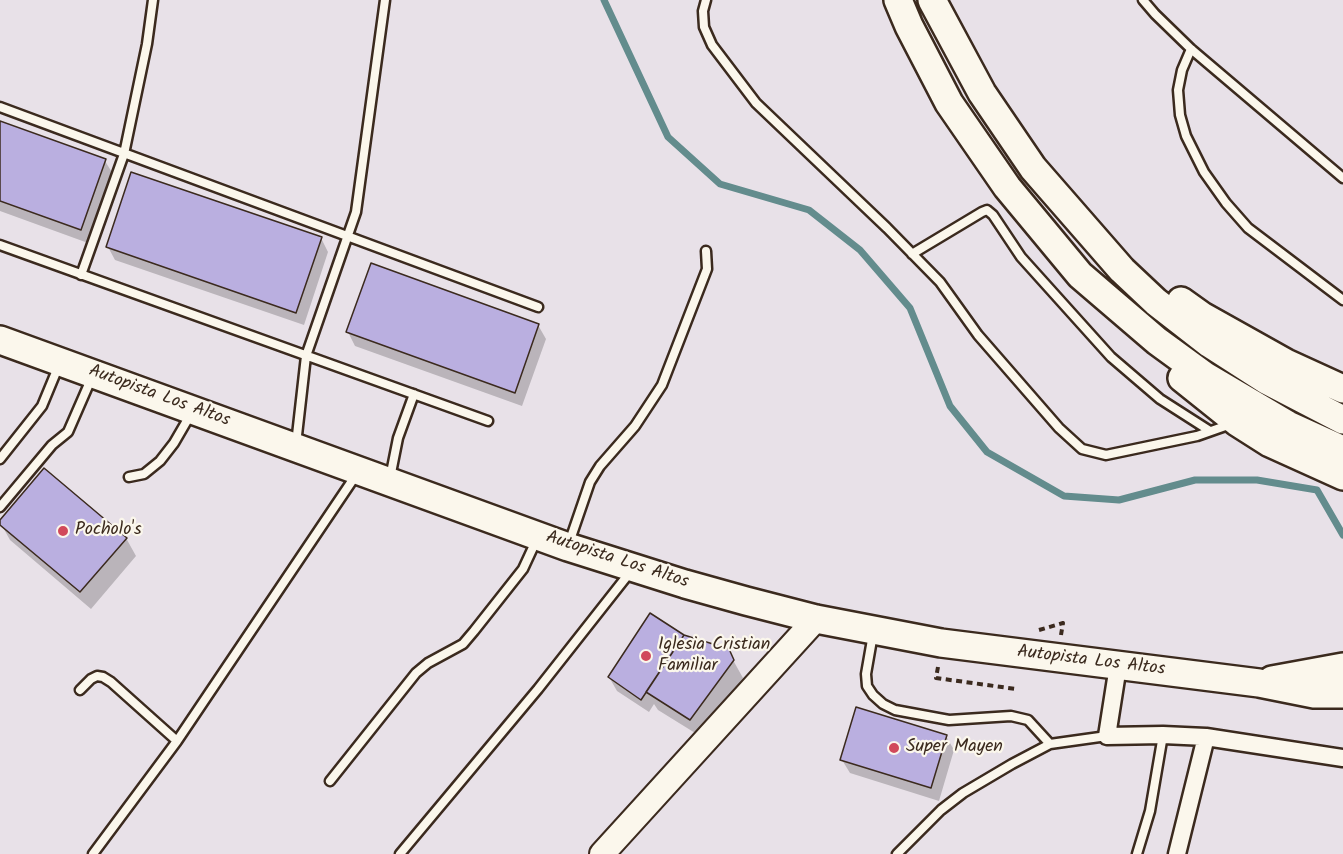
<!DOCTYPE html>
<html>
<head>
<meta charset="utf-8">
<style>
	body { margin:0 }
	canvas { display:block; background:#e8e1e8 }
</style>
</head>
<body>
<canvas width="1343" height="854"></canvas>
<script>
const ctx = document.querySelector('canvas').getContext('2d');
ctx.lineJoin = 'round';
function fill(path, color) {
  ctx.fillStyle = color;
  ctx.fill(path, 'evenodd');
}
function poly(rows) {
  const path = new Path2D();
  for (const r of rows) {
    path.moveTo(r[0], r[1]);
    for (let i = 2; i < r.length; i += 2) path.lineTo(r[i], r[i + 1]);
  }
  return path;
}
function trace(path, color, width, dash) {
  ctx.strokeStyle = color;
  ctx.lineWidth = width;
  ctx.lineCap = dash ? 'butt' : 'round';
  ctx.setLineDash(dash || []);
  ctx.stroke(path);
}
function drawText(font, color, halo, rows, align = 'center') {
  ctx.font = font + ' Kalam,sans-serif';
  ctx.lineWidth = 4.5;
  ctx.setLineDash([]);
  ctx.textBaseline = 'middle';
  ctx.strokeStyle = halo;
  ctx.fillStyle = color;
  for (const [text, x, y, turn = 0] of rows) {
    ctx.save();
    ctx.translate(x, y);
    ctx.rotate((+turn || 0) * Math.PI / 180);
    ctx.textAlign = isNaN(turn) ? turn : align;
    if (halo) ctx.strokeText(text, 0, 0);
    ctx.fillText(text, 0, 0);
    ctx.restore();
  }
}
fill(poly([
	[0,122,105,161,113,174,88,243,0,211],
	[321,238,328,252,304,325,115,260,108,247],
	[538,325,546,339,522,406,355,346,348,332],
	[0,522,126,538,136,556,91,609,10,540],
	[684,637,728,651,743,678,700,736,658,710,654,704,649,712,617,691,609,677],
	[946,736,954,750,939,801,850,773,842,760]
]), '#0003');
trace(poly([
	[604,0,668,137,720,184,809,210,860,250,910,308,950,406,987,452,1064,496,1119,500,1195,480,1257,480,1317,490,1343,535]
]), '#638c8d', 7);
const building = poly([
	[0,121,106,159,81,230,0,201,0,121],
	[131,172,322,237,296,313,106,247,131,172],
	[371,263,539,324,515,393,346,332,371,263],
	[44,468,127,538,80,592,0,525,0,520,44,468],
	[650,613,684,635,641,700,608,677,650,613],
	[684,635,729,649,734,660,690,720,646,692,684,635],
	[856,707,947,735,931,788,840,760,856,707]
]);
fill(building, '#baafe0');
trace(building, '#3b2a1e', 1.5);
const lane = poly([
	[706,0,703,11,704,27,712,45,756,103,887,228,940,282,978,335,1059,428,1082,449,1106,455,1197,436,1231,424],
	[1143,0,1155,14,1191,49,1343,178],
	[1191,49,1182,70,1178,90,1180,115,1186,136,1204,172,1226,203,1248,228,1343,300],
	[0,107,538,307],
	[0,245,488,421],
	[912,254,982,212,987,210,993,215,1021,257,1111,357,1160,399,1210,431],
	[81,275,124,154,147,44,153,0],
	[296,444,306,356,356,212,385,0],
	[0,459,42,406,59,365],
	[129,477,144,474,160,461,174,443,192,412],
	[390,478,398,438,414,394],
	[0,507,52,445,68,432,92,377],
	[569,543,590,482,600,466,635,426,662,385,707,269,706,251],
	[873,634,866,674,867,686,873,695,883,704,895,710,949,720,1011,716,1028,720,1050,744],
	[80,690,91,679,97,676,103,677,111,682,177,741],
	[330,781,416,673,428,663,463,644,474,631,523,569,536,541],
	[93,854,177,741,356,475],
	[400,854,538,689,631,571],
	[897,854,941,810,963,793,1012,764,1050,744,1107,736],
	[1137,854,1150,811,1163,735]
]);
const street = poly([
	[1118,666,1107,736,1163,735,1206,737,1343,758],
	[1177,854,1206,737]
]);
const secondary = poly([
	[602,854,816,619]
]);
const primary = poly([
	[898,0,909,26,949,103,1007,187,1080,275,1157,341,1205,376,1288,425,1343,450],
	[932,0,982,93,1033,168,1122,270,1156,302,1210,344,1266,380,1343,420],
	[1181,301,1202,316,1286,363,1343,389],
	[0,340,568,547,685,584,746,601,816,619,941,643,1259,683,1314,694,1343,694],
	[1182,378,1237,422,1270,443,1343,476],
	[1272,680,1343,667]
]);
trace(lane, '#3b2a1e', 13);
trace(street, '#3b2a1e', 21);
trace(secondary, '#3b2a1e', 28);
trace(primary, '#3b2a1e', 32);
trace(poly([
	[1039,630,1063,623,1061,635],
	[938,667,936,678,1016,689]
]), '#3b2a1e', 4, [6, 4.5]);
trace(lane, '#fbf7ec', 8);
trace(street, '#fbf7ec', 16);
trace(secondary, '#fbf7ec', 24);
trace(primary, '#fbf7ec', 27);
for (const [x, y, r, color] of [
	[63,531,6,"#d1495b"],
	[646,656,6,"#d1495b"],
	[894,748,6,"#d1495b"]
]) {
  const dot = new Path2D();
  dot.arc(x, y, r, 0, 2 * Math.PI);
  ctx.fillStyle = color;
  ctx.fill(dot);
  trace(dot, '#fbf7ec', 2);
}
drawText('18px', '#3b2a1e', '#fbf7ec', [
	["Autopista Los Altos",159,397,20],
	["Autopista Los Altos",617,561,18],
	["Autopista Los Altos",1091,662,7]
]);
drawText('18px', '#3b2a1e', '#fbf7ec', [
	["Pocholo's",75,531],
	["Iglesia Cristian",658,646],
	["Familiar",658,667],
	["Super Mayen",906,748]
], 'left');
</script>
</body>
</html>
